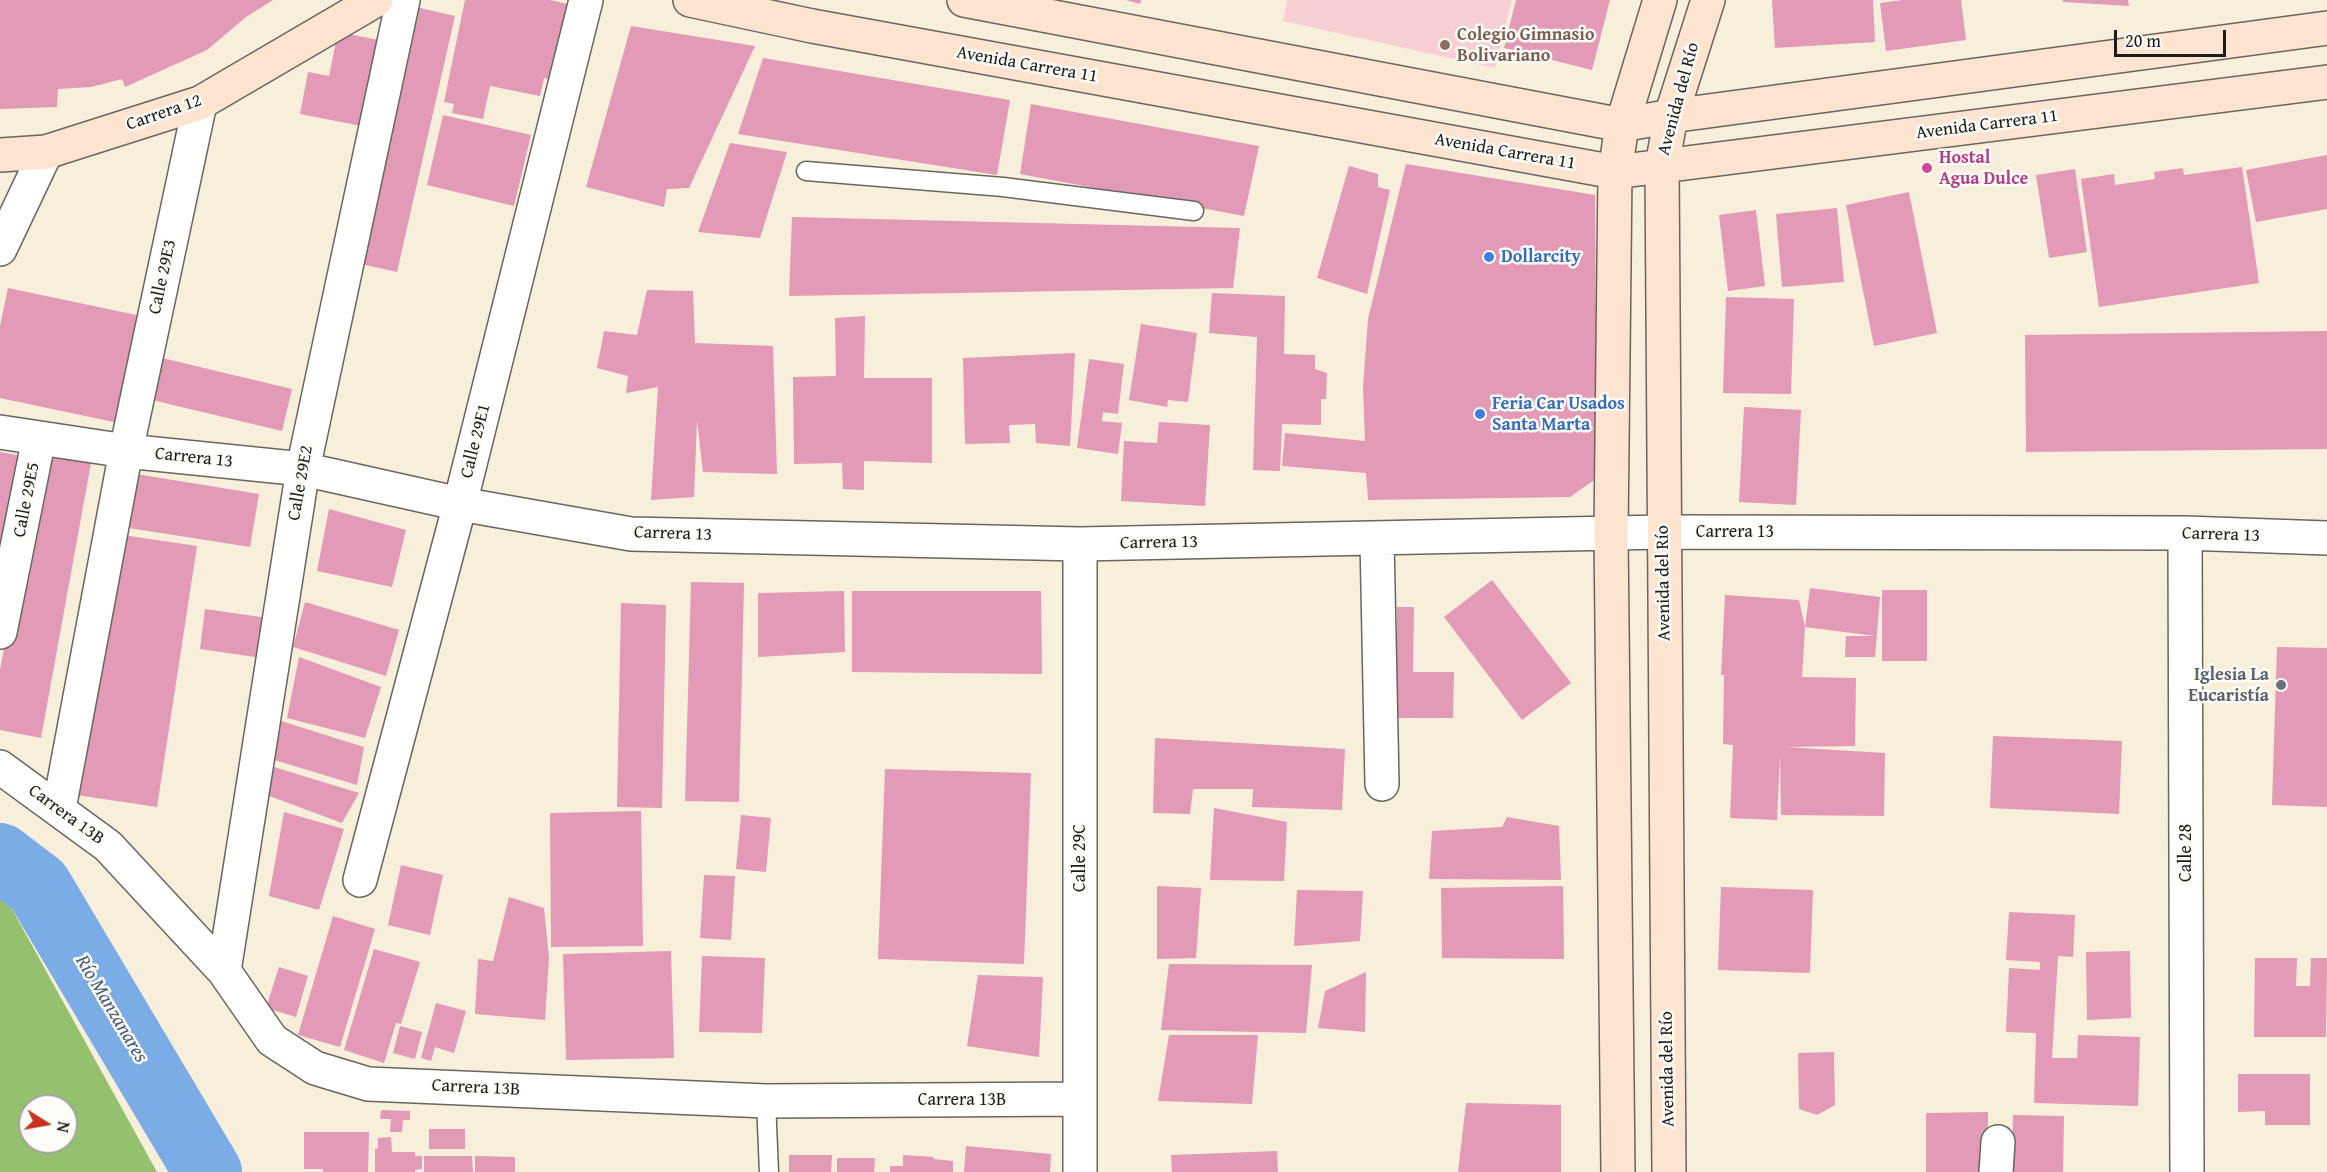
<!DOCTYPE html>
<html>
<head>
<meta charset="utf-8">
<style>
	body { margin:0 }
	#map { position:relative; width:2327px; height:1172px; overflow:hidden; background:#f7eedc; font-family:"Gentium Book Plus",serif }
	canvas { display:block }
	.north { position:absolute; left:18px; top:1094px; width:60px; height:60px; box-sizing:border-box; background:#fdfcf7; border:2px solid #a3a29f; border-radius:50%; rotate:101deg; font-size:16px; font-weight:700; line-height:24px; text-align:center; color:#1c1c1c }
	.north::after { content:''; display:block; margin:auto; width:21px; height:27px; background:#c8321e; clip-path:polygon(50% 0,100% 100%,50% 72%,0 100%) }
	.scale { position:absolute; left:2114px; top:30px; width:112px; height:27px; box-sizing:border-box; border:3px solid #1c1c1c; border-top:0; padding-left:8px; font-size:18px; line-height:21px; white-space:nowrap; color:#1c1c1c; -webkit-text-stroke:4px #fdfcf7; paint-order:stroke }
</style>
</head>
<body>
<div id="map">
<canvas width="2327" height="1172"></canvas>
<div class="north">N</div>
<div class="scale">20 m</div>
</div>
<script>
const ctx = document.querySelector('canvas').getContext('2d');
ctx.lineJoin = 'round';
function fill(path, color) {
  ctx.fillStyle = color;
  ctx.fill(path, 'evenodd');
}
function poly(rows) {
  const path = new Path2D();
  for (const r of rows) {
    path.moveTo(r[0], r[1]);
    for (let i = 2; i < r.length; i += 2) path.lineTo(r[i], r[i + 1]);
  }
  return path;
}
function trace(path, color, width, dash) {
  ctx.strokeStyle = color;
  ctx.lineWidth = width;
  ctx.lineCap = dash ? 'butt' : 'round';
  ctx.setLineDash(dash || []);
  ctx.stroke(path);
}
function drawText(font, color, halo, rows, align = 'center') {
  ctx.font = font + ' "Gentium Book Plus",serif';
  ctx.lineWidth = 5;
  ctx.setLineDash([]);
  ctx.textBaseline = 'middle';
  ctx.strokeStyle = halo;
  ctx.fillStyle = color;
  for (const [text, x, y, turn = 0] of rows) {
    ctx.save();
    ctx.translate(x, y);
    ctx.rotate((+turn || 0) * Math.PI / 180);
    ctx.textAlign = isNaN(turn) ? turn : align;
    if (halo) ctx.strokeText(text, 0, 0);
    ctx.fillText(text, 0, 0);
    ctx.restore();
  }
}
fill(poly([
	[1287,0,1512,0,1495,68,1283,21]
]), '#f7cfd3');
fill(poly([
	[0,897,7,900,157,1172,0,1172],
	[30,1106,66,1106,66,1142,30,1142]
]), '#95c16f');
trace(poly([
	[0,857,38,886,208,1172]
]), '#7bace6', 68);
fill(poly([
	[0,0,273,0,246,17,207,50,125,87,122,79,91,87,58,89,57,107,0,109],
	[465,0,550,0,577,6,561,82,544,78,540,96,490,86,483,119,452,113,454,104,444,102],
	[1126,0,1141,0,1140,4],
	[1516,0,1610,0,1592,70,1504,48],
	[1772,0,1873,0,1875,42,1775,48],
	[1902,0,1961,0,1966,40,1886,51,1880,3],
	[2063,0,2128,0,2129,6,2063,2],
	[411,6,455,16,397,272,352,262],
	[631,26,755,46,689,188,667,189,664,207,586,187],
	[338,32,384,41,367,127,300,114,308,72,329,76],
	[763,58,1010,100,997,175,738,134],
	[1031,104,1259,146,1244,216,1020,174],
	[443,115,531,135,514,206,427,185],
	[730,143,787,152,760,238,698,232],
	[2327,155,2327,209,2256,222,2246,170],
	[1406,164,1595,195,1597,478,1570,497,1368,500,1366,473,1282,466,1285,433,1365,441,1363,387,1368,319],
	[1349,166,1378,174,1378,187,1390,190,1367,294,1317,278],
	[2242,167,2259,283,2099,307,2081,179,2114,174,2115,185,2155,179,2154,172,2183,168,2184,175],
	[2075,169,2087,252,2049,258,2036,175],
	[1909,192,1937,333,1874,346,1846,205],
	[1837,208,1844,282,1782,287,1776,214],
	[1756,210,1765,286,1728,291,1719,215],
	[792,217,1240,228,1233,288,789,296],
	[8,288,146,317,123,424,0,398,0,326],
	[647,290,693,291,695,343,773,346,777,474,703,472,697,420,694,497,651,500,658,387,626,393,628,376,597,368,604,331,637,335],
	[1212,293,1285,296,1284,354,1315,355,1315,369,1327,373,1326,399,1321,399,1321,425,1282,424,1280,471,1253,470,1257,337,1209,333],
	[1726,297,1794,299,1791,394,1723,393],
	[865,316,864,378,932,378,932,463,864,461,864,490,843,489,842,463,794,464,793,377,836,376,835,318],
	[1141,324,1197,333,1188,402,1168,400,1167,407,1129,400],
	[2327,331,2327,449,2026,452,2025,335],
	[1075,353,1070,446,1036,443,1035,424,1009,425,1010,443,965,444,963,358],
	[158,357,292,389,282,431,148,399],
	[1089,359,1124,364,1118,414,1103,412,1102,421,1122,423,1118,454,1077,448],
	[1744,407,1801,410,1796,505,1739,502],
	[1159,422,1210,425,1205,506,1121,501,1124,441,1157,443],
	[0,452,23,456,0,566],
	[40,454,91,463,41,738,0,730,0,670],
	[124,472,259,494,250,547,116,526],
	[329,509,406,530,392,587,317,571],
	[116,534,197,546,157,807,76,795],
	[1492,580,1571,683,1522,720,1444,617],
	[691,582,744,583,739,802,685,801],
	[1810,588,1880,597,1875,657,1845,657,1846,636,1875,636,1805,627],
	[1882,590,1927,590,1927,661,1882,661],
	[844,591,845,652,758,657,758,593],
	[852,591,1041,591,1042,674,852,672],
	[1725,595,1799,600,1805,627,1802,677,1856,678,1855,746,1786,747,1885,753,1884,816,1781,815,1780,755,1777,820,1730,818,1733,745,1723,744,1724,675,1721,675],
	[305,602,399,630,386,676,293,647],
	[621,603,666,605,662,808,617,807],
	[1397,607,1414,607,1413,672,1454,672,1453,718,1397,718],
	[205,609,275,619,269,659,200,649],
	[2277,647,2327,648,2327,807,2272,805],
	[299,657,381,687,365,738,287,718],
	[281,721,364,747,357,785,271,759],
	[1993,736,2122,741,2119,814,1990,808],
	[1155,738,1345,749,1342,810,1252,807,1253,789,1193,789,1190,814,1153,813],
	[274,767,359,793,342,823,264,794],
	[885,769,1031,773,1024,964,878,959],
	[1214,808,1287,822,1284,881,1210,880],
	[641,811,643,946,551,947,550,813],
	[284,812,344,829,319,910,269,896],
	[741,815,771,818,766,872,736,869],
	[1507,817,1559,826,1561,880,1429,879,1432,831,1502,827],
	[401,865,443,875,430,935,388,925],
	[704,875,735,876,731,940,700,938],
	[1157,886,1201,888,1196,958,1157,959],
	[1563,886,1564,959,1442,958,1441,888],
	[1721,887,1813,890,1810,973,1718,970],
	[1297,890,1363,891,1360,941,1294,946],
	[509,897,544,908,549,958,545,1020,475,1014,478,959,493,961],
	[2009,912,2075,915,2073,957,2058,956,2052,1058,2077,1058,2078,1035,2140,1037,2138,1106,2034,1103,2036,1033,2006,1032,2009,968,2040,970,2040,962,2006,960],
	[333,916,375,929,340,1047,298,1035],
	[374,949,420,962,401,1024,396,1023,384,1063,344,1050],
	[671,951,674,1058,566,1060,563,954],
	[2130,951,2131,1018,2087,1020,2086,952],
	[702,956,765,958,762,1033,699,1032],
	[2255,958,2297,958,2296,986,2310,986,2311,958,2327,958,2326,1037,2254,1037],
	[1169,964,1312,965,1306,1033,1161,1030],
	[279,967,308,976,296,1017,266,1008],
	[1366,972,1365,1032,1318,1028,1325,991],
	[978,975,1043,977,1039,1057,967,1046],
	[436,1003,466,1011,454,1053,435,1047,431,1061,421,1058],
	[400,1026,422,1032,415,1059,393,1053],
	[1169,1035,1258,1035,1252,1104,1158,1101],
	[1834,1052,1835,1105,1817,1115,1799,1109,1798,1053],
	[2238,1074,2310,1074,2310,1125,2265,1125,2265,1111,2238,1112],
	[1466,1103,1561,1105,1561,1172,1458,1172],
	[381,1110,410,1111,410,1120,403,1120,402,1132,390,1132,391,1119,380,1119],
	[1988,1112,1988,1172,1926,1172,1926,1113],
	[2013,1115,2064,1116,2063,1172,2012,1172],
	[429,1129,465,1129,465,1149,429,1149],
	[304,1132,369,1132,368,1172,323,1172,323,1169,304,1169],
	[391,1137,392,1152,415,1152,415,1156,422,1156,422,1169,415,1170,415,1172,375,1172,375,1149,378,1148,378,1138],
	[966,1146,1051,1154,1050,1172,964,1172],
	[1277,1151,1278,1172,1172,1172,1171,1155],
	[789,1155,832,1155,831,1172,789,1172],
	[903,1155,934,1157,933,1159,953,1161,953,1172,890,1172,890,1166,903,1166],
	[424,1156,472,1156,473,1172,424,1172],
	[475,1156,515,1157,515,1172,475,1172],
	[837,1158,875,1158,874,1172,837,1172]
]), '#e29ab6');
const lane = poly([
	[806,171,1003,187,1194,211],
	[766,1101,769,1172]
]);
const street = poly([
	[0,249,46,152],
	[0,432,126,451,303,469,460,504,631,534,1080,544,1663,532,2185,533,2327,538],
	[2185,533,2187,1172],
	[1377,539,1382,784],
	[1080,544,1080,1172],
	[0,632,39,438],
	[0,767,108,846,224,971,272,1040,315,1068,368,1084,766,1101,1079,1099],
	[59,809,126,451,200,103],
	[360,880,460,504,586,0],
	[224,971,303,469,403,0],
	[1996,1172,1998,1142]
]);
const secondary = poly([
	[690,0,812,26,1615,172,2327,82],
	[964,0,1622,125,1671,116,2327,28],
	[0,155,46,152,200,103,376,0],
	[1618,1172,1611,534,1615,172,1622,125,1660,0],
	[1669,1172,1662,166,1671,116,1708,0]
]);
trace(lane, '#69665f', 21);
trace(street, '#69665f', 36);
trace(secondary, '#69665f', 36);
trace(lane, '#fff', 18);
trace(street, '#fff', 33);
trace(secondary, '#fde4d0', 33);
for (const [x, y, r, color] of [
	[1445,45,6,"#8d6e63"],
	[1927,168,6,"#d1479c"],
	[1489,257,6,"#3f7fe0"],
	[1480,414,6,"#3f7fe0"],
	[2281,685,6,"#6b7280"]
]) {
  const dot = new Path2D();
  dot.arc(x, y, r, 0, 2 * Math.PI);
  ctx.fillStyle = color;
  ctx.fill(dot);
  trace(dot, '#fdfcf7', 2);
}
drawText('bold 18px', '#785e54', '#fdfcf7', [
	["Colegio Gimnasio",1457,35],
	["Bolivariano",1457,56]
], 'left');
drawText('18px', '#1c1c1c', '#fdfcf7', [
	["Avenida Carrera 11",1027,65,10],
	["Avenida del Río",1679,99,-75],
	["Carrera 12",164,113,-19],
	["Avenida Carrera 11",1987,125,-7],
	["Avenida Carrera 11",1505,152,10],
	["Calle 29E3",163,277,-78],
	["Calle 29E1",476,441,-76],
	["Carrera 13",194,458,6],
	["Calle 29E2",301,483,-80],
	["Calle 29E5",27,500,-79],
	["Carrera 13",1735,532],
	["Carrera 13",673,534,2],
	["Carrera 13",2221,535,2],
	["Carrera 13",1159,543,-1],
	["Avenida del Río",1664,583,-91],
	["Carrera 13B",66,815,36],
	["Calle 28",2186,853,-90],
	["Calle 29C",1080,858,-90],
	["Avenida del Río",1668,1069,-91],
	["Carrera 13B",476,1088,3],
	["Carrera 13B",962,1100]
]);
drawText('bold 18px', '#b23c85', '#fdfcf7', [
	["Hostal",1939,158],
	["Agua Dulce",1939,179]
], 'left');
drawText('bold 18px', '#366cbe', '#fdfcf7', [
	["Dollarcity",1501,257],
	["Feria Car Usados",1492,404],
	["Santa Marta",1492,425]
], 'left');
drawText('bold 18px', '#5b616d', '#fdfcf7', [
	["Iglesia La",2269,675],
	["Eucaristía",2269,696]
], 'right');
drawText('italic 20px', '#475d77', '#fdfcf7', [
	["Río Manzanares",111,1009,59]
]);
</script>
</body>
</html>
